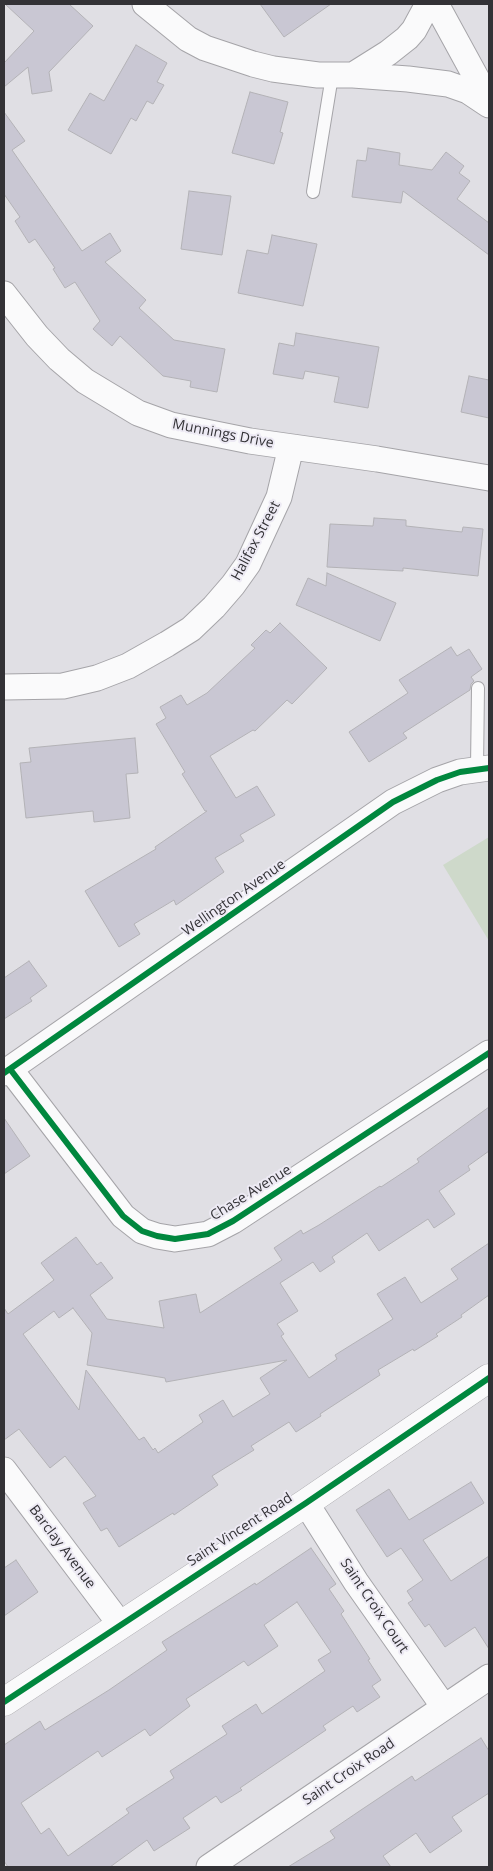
<!DOCTYPE html>
<html>
<head>
<meta charset="utf-8">
<style>
	body { margin:0 }
	#map { position:relative; width:493px; height:1871px; overflow:hidden; background:#e0dfe4; font-family:"Open Sans",sans-serif }
	canvas { display:block }
	.frame { position:absolute; inset:0; border:5px solid #333236; pointer-events:none }
</style>
</head>
<body>
<div id="map">
<canvas width="493" height="1871"></canvas>
<div class="frame"></div>
</div>
<script>
const ctx = document.querySelector('canvas').getContext('2d');
ctx.lineJoin = 'round';
function fill(path, color) {
  ctx.fillStyle = color;
  ctx.fill(path, 'evenodd');
}
function poly(rows) {
  const path = new Path2D();
  for (const r of rows) {
    path.moveTo(r[0], r[1]);
    for (let i = 2; i < r.length; i += 2) path.lineTo(r[i], r[i + 1]);
  }
  return path;
}
function trace(path, color, width, dash) {
  ctx.strokeStyle = color;
  ctx.lineWidth = width;
  ctx.lineCap = dash ? 'butt' : 'round';
  ctx.setLineDash(dash || []);
  ctx.stroke(path);
}
function drawText(font, color, halo, rows, align = 'center') {
  ctx.font = font + ' "Open Sans",sans-serif';
  ctx.lineWidth = 4;
  ctx.setLineDash([]);
  ctx.textBaseline = 'middle';
  ctx.strokeStyle = halo;
  ctx.fillStyle = color;
  for (const [text, x, y, turn = 0] of rows) {
    ctx.save();
    ctx.translate(x, y);
    ctx.rotate((+turn || 0) * Math.PI / 180);
    ctx.textAlign = isNaN(turn) ? turn : align;
    if (halo) ctx.strokeText(text, 0, 0);
    ctx.fillText(text, 0, 0);
    ctx.restore();
  }
}
fill(poly([
	[489,837,489,941,443,865]
]), '#ced9ca');
const building = poly([
	[5,4,69,4,93,26,49,72,52,91,32,94,28,67,4,87,4,63,34,31,5,4],
	[260,4,331,4,284,37,260,4],
	[136,45,167,63,157,82,164,85,153,104,147,101,136,121,131,118,111,154,68,130,90,93,104,101,136,45],
	[250,92,288,102,280,132,283,133,274,164,232,153,250,92],
	[4,112,25,141,12,150,82,251,110,233,121,251,105,262,146,300,139,308,174,340,225,349,217,392,190,387,191,381,163,376,120,336,112,346,93,329,100,321,75,282,65,288,53,269,55,268,35,239,29,243,15,221,20,217,4,194,4,112],
	[368,148,400,153,399,165,432,170,446,152,464,166,459,173,470,181,457,199,489,223,489,255,403,191,401,203,352,197,357,160,366,161,368,148],
	[189,191,231,196,222,255,181,249,189,191],
	[272,235,317,244,303,306,238,293,247,250,268,254,272,235],
	[296,333,379,347,368,408,334,402,339,377,305,371,303,379,273,374,279,343,294,346,296,333],
	[469,376,489,380,489,418,461,412,469,376],
	[374,518,406,520,406,526,462,532,463,527,483,529,478,576,403,568,403,571,327,567,330,524,373,526,374,518],
	[327,573,396,603,380,641,296,605,308,578,326,586,327,573],
	[280,623,327,668,292,704,287,700,255,731,253,730,210,756,236,798,257,786,275,815,240,835,244,841,215,858,224,872,176,905,174,900,134,924,140,934,119,947,85,891,156,849,155,847,207,811,205,811,182,774,185,772,156,724,166,718,160,707,181,695,187,705,207,693,255,648,251,645,266,630,270,633,280,623],
	[451,647,457,656,469,649,482,669,471,677,474,681,471,684,470,690,403,733,407,738,369,762,349,732,408,693,399,680,451,647],
	[135,738,138,773,126,774,130,818,94,822,93,811,26,818,20,763,31,762,29,748,135,738],
	[29,961,47,986,30,998,32,1001,4,1019,4,978,29,961],
	[489,1107,489,1151,468,1166,470,1170,439,1191,455,1214,434,1228,428,1219,379,1251,367,1233,332,1257,335,1262,320,1272,313,1262,280,1283,298,1311,277,1324,284,1334,281,1336,309,1378,337,1359,335,1355,393,1319,377,1294,405,1277,421,1303,458,1279,451,1269,489,1243,489,1295,461,1315,462,1317,436,1334,438,1336,414,1351,413,1349,378,1370,380,1375,320,1414,321,1416,296,1432,289,1422,251,1446,254,1450,212,1476,218,1485,174,1515,173,1513,119,1547,107,1528,101,1531,83,1503,96,1496,65,1456,50,1468,19,1429,4,1440,4,1308,8,1314,54,1280,41,1263,76,1237,97,1265,101,1262,113,1278,90,1295,107,1319,164,1328,159,1301,196,1294,200,1313,282,1260,274,1248,301,1230,303,1234,319,1225,380,1186,381,1187,419,1162,417,1159,489,1107],
	[73,1308,92,1333,87,1365,165,1378,166,1382,287,1360,260,1378,270,1394,233,1417,223,1400,199,1415,203,1422,158,1453,155,1448,153,1450,144,1437,139,1440,86,1370,79,1410,23,1334,54,1311,59,1318,73,1308],
	[4,1118,30,1156,4,1174,4,1118],
	[471,1482,484,1503,423,1540,451,1581,489,1556,489,1649,475,1627,445,1647,429,1624,425,1627,408,1603,413,1600,407,1591,423,1580,401,1548,387,1557,356,1510,389,1489,409,1520,471,1482],
	[311,1548,336,1584,329,1589,344,1611,341,1614,370,1659,368,1660,381,1680,372,1686,380,1697,357,1712,353,1706,323,1726,326,1730,240,1788,242,1790,221,1803,216,1796,183,1818,190,1828,154,1851,147,1840,110,1867,8,1867,4,1861,4,1745,40,1721,45,1730,109,1690,167,1650,162,1642,255,1583,256,1585,311,1548],
	[297,1602,331,1652,318,1660,325,1671,262,1714,256,1704,222,1726,227,1734,170,1771,174,1778,126,1809,129,1813,68,1856,49,1828,41,1834,21,1803,98,1751,102,1757,145,1729,150,1736,190,1706,186,1699,244,1661,248,1666,278,1646,264,1625,297,1602],
	[16,1560,38,1592,4,1616,4,1568,16,1560],
	[481,1738,489,1751,489,1793,452,1817,462,1831,430,1853,416,1833,383,1856,391,1867,288,1867,335,1838,330,1831,361,1810,412,1776,415,1781,481,1738]
]);
fill(building, '#c9c7d3');
trace(building, '#b3b2b6', 1);
const service = poly([
	[313,192,332,76],
	[477,768,478,688]
]);
const minor = poly([
	[145,4,188,39,205,48,253,64,273,69,318,75,353,75,408,79,448,84,468,91,489,105],
	[436,4,489,101],
	[353,75,388,53,407,38,414,30,428,4],
	[4,294,37,336,59,359,85,381,138,413,171,425,250,441,377,459,489,478],
	[4,687,63,686,97,678,128,666,167,644,191,629,214,607,233,585,248,564,279,497,291,447],
	[10,1069,123,1216,142,1231,157,1236,175,1239,208,1234,233,1221,489,1053],
	[4,1073,393,802,437,780,460,772,489,768],
	[4,1470,120,1624],
	[306,1503,356,1582,444,1707],
	[209,1867,489,1677]
]);
const tertiary = poly([
	[4,1702,306,1503,489,1378]
]);
trace(service, '#a5a4a8', 14);
trace(minor, '#a5a4a8', 27);
trace(tertiary, '#a5a4a8', 29);
trace(service, '#fafafb', 12);
trace(minor, '#fafafb', 25);
trace(tertiary, '#fafafb', 28);
trace(poly([
	[10,1069,123,1216,142,1231,157,1236,175,1239,208,1234,233,1221,489,1053],
	[4,1073,393,802,437,780,460,772,489,768],
	[4,1702,306,1503,489,1378]
]), '#00873e', 6);
drawText('14px', '#333236', '#edeaf4', [
	["Munnings Drive",223,434,11],
	["Halifax Street",256,541,-62],
	["Wellington Avenue",234,898,-35],
	["Chase Avenue",251,1193,-32],
	["Saint Vincent Road",240,1530,-33],
	["Barclay Avenue",62,1547,53],
	["Saint Croix Court",374,1606,56],
	["Saint Croix Road",349,1772,-34]
]);
</script>
</body>
</html>
